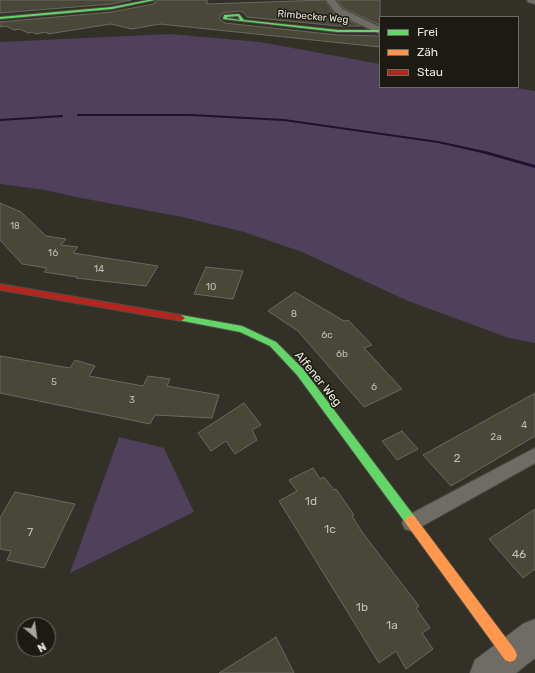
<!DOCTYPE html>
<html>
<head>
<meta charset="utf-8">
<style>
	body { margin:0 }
	#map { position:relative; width:535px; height:673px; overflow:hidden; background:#323027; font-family:Rubik,sans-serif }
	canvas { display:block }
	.legend { position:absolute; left:379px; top:16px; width:140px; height:72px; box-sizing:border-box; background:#1c1b13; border:1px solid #6d6c63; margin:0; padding:5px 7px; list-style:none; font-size:12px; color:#e7e5db }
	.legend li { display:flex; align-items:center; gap:8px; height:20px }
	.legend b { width:20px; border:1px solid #6d6c63 }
	.north { position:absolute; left:16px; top:617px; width:40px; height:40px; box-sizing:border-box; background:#1c1b13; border:1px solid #6d6c63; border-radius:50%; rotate:151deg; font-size:11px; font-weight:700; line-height:16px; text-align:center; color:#e7e5db }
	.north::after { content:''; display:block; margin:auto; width:14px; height:18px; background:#a8a69c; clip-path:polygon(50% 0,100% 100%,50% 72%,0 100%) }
</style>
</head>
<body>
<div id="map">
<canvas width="535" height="673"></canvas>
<ul class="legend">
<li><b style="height:5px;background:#63d668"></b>Frei</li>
<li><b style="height:5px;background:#ff974d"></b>Zäh</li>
<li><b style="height:5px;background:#b3261e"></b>Stau</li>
</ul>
<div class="north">N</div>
</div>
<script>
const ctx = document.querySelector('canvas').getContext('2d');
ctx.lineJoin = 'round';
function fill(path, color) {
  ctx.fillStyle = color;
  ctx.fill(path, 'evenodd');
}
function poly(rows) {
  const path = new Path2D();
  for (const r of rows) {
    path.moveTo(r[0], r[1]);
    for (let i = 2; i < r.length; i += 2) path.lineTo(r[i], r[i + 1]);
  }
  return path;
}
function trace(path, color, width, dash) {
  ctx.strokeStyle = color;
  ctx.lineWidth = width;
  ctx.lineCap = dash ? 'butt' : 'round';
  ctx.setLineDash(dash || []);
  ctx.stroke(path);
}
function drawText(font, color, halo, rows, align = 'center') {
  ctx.font = font + ' Rubik,sans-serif';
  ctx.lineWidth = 3;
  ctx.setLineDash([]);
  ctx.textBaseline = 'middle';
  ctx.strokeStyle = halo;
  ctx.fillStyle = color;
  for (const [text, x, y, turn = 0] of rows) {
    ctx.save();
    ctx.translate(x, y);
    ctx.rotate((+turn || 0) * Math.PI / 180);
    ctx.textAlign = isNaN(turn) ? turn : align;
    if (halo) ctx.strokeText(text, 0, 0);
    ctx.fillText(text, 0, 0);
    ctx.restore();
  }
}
fill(poly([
	[170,34,260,42,380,64,380,87,510,87,535,91,535,343,509,338,408,301,302,252,244,232,182,217,76,197,45,190,0,184,0,42],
	[119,437,164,448,194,512,70,573]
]), '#4f405b');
fill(poly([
	[77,114,191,114,284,119,438,141,485,151,535,165,535,168,482,153,438,143,284,121,191,116,77,116,77,114],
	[62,115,63,115,63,117,0,121,0,119,62,115]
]), '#230f32');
const building = poly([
	[0,0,131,0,112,4,0,13,0,0],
	[158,0,207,0,207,4,325,0,335,14,361,26,338,26,247,17,243,12,239,11,222,13,219,19,225,23,338,35,380,36,380,47,160,24,132,29,111,24,48,34,47,32,35,34,33,32,28,33,20,29,14,30,6,26,0,27,0,22,112,12,153,4,158,0],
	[337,0,380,0,380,25,343,8,337,0],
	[0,203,21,212,46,236,66,239,61,245,78,247,73,253,158,266,146,286,76,278,77,277,44,272,47,268,22,264,0,240,0,203],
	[206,267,243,271,233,299,194,294,206,267],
	[295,292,344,321,348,320,372,345,364,348,402,389,364,407,298,331,268,311,295,292],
	[0,356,70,368,75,360,95,366,89,376,143,386,148,376,170,379,167,386,219,395,212,418,155,415,150,424,0,393,0,356],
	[535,393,535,436,451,486,423,455,535,393],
	[244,403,261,425,252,430,257,440,235,454,226,441,211,451,198,433,244,403],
	[402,431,418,449,397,460,382,441,402,431],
	[313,468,320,479,324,477,334,490,336,489,354,515,352,516,362,532,419,606,416,608,430,628,422,633,433,649,406,669,396,651,379,663,279,501,297,491,289,480,313,468],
	[15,492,75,504,44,568,7,560,11,551,0,549,0,518,15,492],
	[535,509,535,569,523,578,489,539,535,509],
	[276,637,294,673,219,673,259,648,276,637]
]);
fill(building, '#494738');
trace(building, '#6b6961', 1);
const lane = poly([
	[535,448,535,463,417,529,411,531,405,529,402,523,405,517,535,448]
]);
const street = poly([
	[326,0,335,0,342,9,380,27,380,34,336,13,326,0],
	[527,0,535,0,535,4,528,2,527,0],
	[535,619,535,658,516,673,470,673,475,660,523,624,535,619]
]);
const fast = poly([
	[148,0,155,0,112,9,0,19,0,17,112,7,148,0],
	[239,14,244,20,338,30,380,30,380,32,338,32,223,19,224,15,239,14],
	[238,16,240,20,227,18,227,17,238,16],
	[181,315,242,326,276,342,303,369,415,517,417,521,415,525,411,527,407,525,297,375,270,346,240,332,178,320,177,318,181,315]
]);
const slow = poly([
	[411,515,415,517,515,650,517,655,515,660,510,662,505,660,407,525,405,521,407,517,411,515]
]);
const jam = poly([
	[0,284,181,315,185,318,181,321,0,290,0,284]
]);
trace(lane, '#4f4d45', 2);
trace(street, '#4f4d45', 2);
trace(fast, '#4f4d45', 2);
trace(slow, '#4f4d45', 2);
trace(jam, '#4f4d45', 2);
fill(lane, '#6e6c65');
fill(street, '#6e6c65');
fill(fast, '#63d668');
fill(slow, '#ff974d');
fill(jam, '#b3261e');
drawText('9px', '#c0beb2', null, [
	["18",15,226]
]);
drawText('10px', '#e7e5db', '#1c1b13', [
	["Rimbecker Weg",313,17,5]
]);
drawText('10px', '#c0beb2', null, [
	["16",53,253],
	["14",99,269],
	["10",211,287],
	["8",294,314],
	["6c",327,335],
	["6b",342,354],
	["5",54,382],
	["6",374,387],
	["3",132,400],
	["4",524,425],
	["2a",496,437]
]);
drawText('12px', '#e7e5db', '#1c1b13', [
	["Alfener Weg",318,379,51]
]);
drawText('12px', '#c0beb2', null, [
	["2",457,459],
	["1d",311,502],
	["1c",330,530],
	["7",30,533],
	["46",519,555],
	["1b",362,608],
	["1a",392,626]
]);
</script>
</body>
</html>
